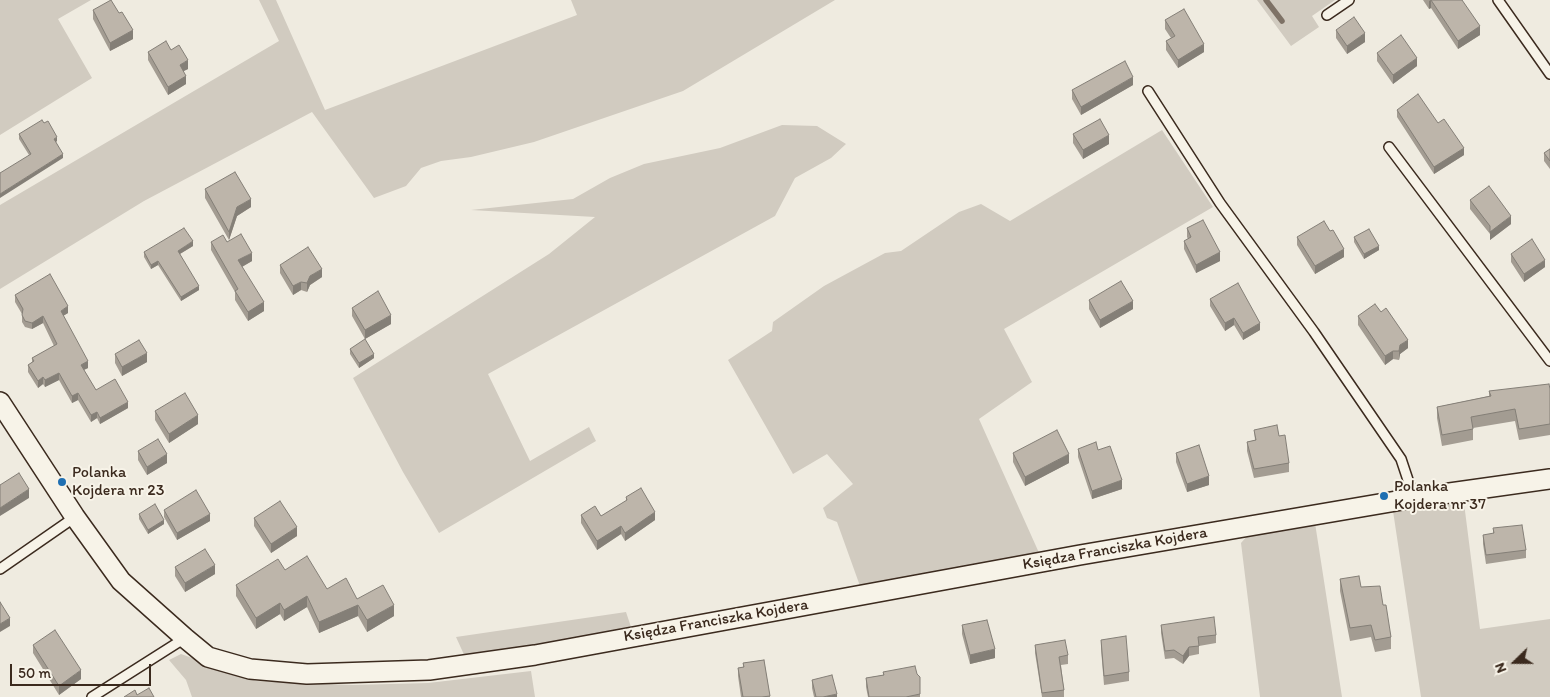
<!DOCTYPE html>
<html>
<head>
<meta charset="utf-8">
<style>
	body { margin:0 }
	#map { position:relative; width:1550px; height:697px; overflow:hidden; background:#efebe0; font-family:Itim,sans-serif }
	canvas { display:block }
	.north { position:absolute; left:1490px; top:637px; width:50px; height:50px; -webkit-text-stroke:4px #f7f3e8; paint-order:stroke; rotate:248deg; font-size:14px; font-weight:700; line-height:20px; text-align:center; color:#3b2a1e }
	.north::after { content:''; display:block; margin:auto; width:18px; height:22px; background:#3b2a1e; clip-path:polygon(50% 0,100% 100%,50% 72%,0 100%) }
	.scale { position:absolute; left:10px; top:664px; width:141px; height:22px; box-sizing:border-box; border:2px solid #3b2a1e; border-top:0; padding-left:6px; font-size:15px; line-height:18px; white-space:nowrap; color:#3b2a1e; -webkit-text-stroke:4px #f7f3e8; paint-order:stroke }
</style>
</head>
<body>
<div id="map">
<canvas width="1550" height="697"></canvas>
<div class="north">N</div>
<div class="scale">50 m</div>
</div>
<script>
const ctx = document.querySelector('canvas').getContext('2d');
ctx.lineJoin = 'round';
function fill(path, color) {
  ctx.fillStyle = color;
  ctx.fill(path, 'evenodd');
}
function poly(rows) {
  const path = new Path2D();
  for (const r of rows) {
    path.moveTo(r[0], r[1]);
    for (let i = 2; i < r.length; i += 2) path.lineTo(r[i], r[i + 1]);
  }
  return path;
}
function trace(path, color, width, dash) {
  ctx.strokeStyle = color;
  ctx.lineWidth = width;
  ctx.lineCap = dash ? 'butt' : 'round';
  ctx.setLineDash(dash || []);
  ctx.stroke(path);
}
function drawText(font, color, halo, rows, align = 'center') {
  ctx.font = font + ' Itim,sans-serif';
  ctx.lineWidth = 4;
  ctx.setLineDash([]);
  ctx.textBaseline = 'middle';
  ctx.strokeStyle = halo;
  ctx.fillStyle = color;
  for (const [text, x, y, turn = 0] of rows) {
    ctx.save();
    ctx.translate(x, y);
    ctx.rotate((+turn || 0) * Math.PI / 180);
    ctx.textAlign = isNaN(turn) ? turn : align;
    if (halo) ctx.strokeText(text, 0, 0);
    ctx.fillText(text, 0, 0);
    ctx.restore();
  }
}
fill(poly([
	[0,0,91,0,58,19,92,78,0,135],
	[259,0,276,0,325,110,577,15,571,0,835,0,683,91,534,142,471,157,441,161,421,168,406,186,374,198,312,112,144,201,0,289,0,205,279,41],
	[1257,0,1335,0,1312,16,1319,27,1291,46],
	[782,125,817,126,846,144,831,158,795,178,775,216,488,374,530,461,589,427,596,441,439,533,403,472,353,378,549,254,595,217,471,210,573,199,610,178,644,164,720,148],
	[1162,130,1213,207,1004,329,1032,382,979,419,1040,555,860,586,837,522,827,518,823,508,853,484,827,454,793,474,728,360,772,331,773,322,824,286,885,253,901,251,959,212,981,204,1010,221],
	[1464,503,1480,629,1550,619,1550,697,1421,697,1393,511],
	[1315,523,1342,697,1260,697,1241,543,1248,535],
	[626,612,632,630,466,659,456,637],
	[181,654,256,681,353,685,428,683,531,671,535,697,192,697,186,680,169,660]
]), '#d1cbc0');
trace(poly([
	[1266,0,1282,21]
]), '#7e7266', 5.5);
const service = poly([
	[1498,0,1550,74],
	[1327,15,1349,0],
	[1148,91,1220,203,1314,332,1401,459,1414,498],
	[1389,147,1550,361],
	[0,569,75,517],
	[92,697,185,638]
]);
const minor = poly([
	[0,402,75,517,121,581,185,638,208,657,250,669,307,674,429,670,535,655,1080,555,1414,498,1550,479]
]);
trace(service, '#3b2a1e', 12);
trace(minor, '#3b2a1e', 22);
trace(service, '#f7f3e8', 9);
trace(minor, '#f7f3e8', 19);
fill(poly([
	[1423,0,1462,0,1480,35,1458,49,1431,8,1429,9],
	[93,10,133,39,110,51,93,19],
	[1165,20,1204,52,1178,68,1166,50,1166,41,1171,38,1165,29],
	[1336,30,1365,42,1347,54,1336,38],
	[171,50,188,69,183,71,186,84,168,95,148,60,148,52],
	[1377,53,1417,66,1393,84,1377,61],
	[1133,85,1081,115,1072,99,1072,90],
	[1397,110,1438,123,1464,155,1434,174,1397,117],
	[19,134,57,141,56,142,63,158,29,155,19,139],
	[1073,134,1109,144,1083,159,1073,143],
	[1550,149,1550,169,1544,161,1544,153],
	[205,189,251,207,237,216,229,240,205,198],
	[1470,200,1511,224,1490,240,1490,234,1470,209],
	[1187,228,1220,261,1196,273,1184,249,1184,241,1188,239,1187,237],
	[1297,237,1344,257,1315,274,1297,245],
	[1354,237,1379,250,1364,259,1354,242],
	[211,242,227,242,252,261,242,267,264,311,248,321,235,300,235,292,211,250],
	[193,246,180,254,199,290,181,301,158,265,151,269,144,257,144,252],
	[1511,254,1545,267,1524,282,1511,262],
	[280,265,322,277,310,285,307,292,301,290,293,295,280,273],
	[15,295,68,313,63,316,88,368,84,370,96,390,128,408,100,424,97,418,91,422,78,400,72,403,59,380,45,387,43,384,38,388,28,372,28,365,32,362,32,358,54,346,43,323,32,329,25,327,22,322,22,314,15,302],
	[1210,299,1260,330,1243,340,1234,325,1225,331,1210,306],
	[1089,300,1133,309,1100,328,1089,309],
	[352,308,391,324,365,339,352,316],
	[1358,316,1408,348,1400,354,1399,360,1393,359,1385,365,1358,325],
	[350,349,374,358,359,368,350,354],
	[115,354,147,362,122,376,115,363],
	[1550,389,1550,435,1519,440,1515,421,1473,428,1473,440,1442,446,1437,418,1437,407,1489,396,1489,391],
	[155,411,198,424,169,443,155,420],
	[1254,430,1279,436,1289,463,1289,472,1254,478,1247,451,1247,442,1255,440],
	[1078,449,1098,450,1122,489,1092,499,1078,457],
	[138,451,167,463,147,475,138,460],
	[1013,453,1069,463,1025,486,1013,462],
	[1176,453,1209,485,1187,492,1176,462],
	[626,497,655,520,625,541,621,534,597,550,581,523,581,515,601,516,626,501],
	[164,510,210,521,177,540,164,517],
	[139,514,164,524,148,534,139,519],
	[254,518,297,536,271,553,254,526],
	[1493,528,1526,550,1526,558,1486,564,1483,544,1483,535,1493,534],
	[175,567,215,574,185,592,175,576],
	[285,570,327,589,357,599,394,616,367,632,358,616,319,633,307,607,284,621,280,614,256,629,236,596,236,585],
	[1340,579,1361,587,1383,605,1391,637,1391,649,1375,652,1371,637,1350,641,1340,591],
	[962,625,995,658,970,664,962,634],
	[1161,625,1216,635,1216,643,1199,646,1199,654,1189,656,1183,664,1174,658,1165,659,1161,633],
	[1101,640,1129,672,1129,681,1104,685,1101,649],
	[33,645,81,679,59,695,33,653],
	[1035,645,1068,655,1068,664,1061,665,1064,690,1064,697,1042,697,1035,653],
	[764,660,770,697,741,697,738,676,738,668,743,667,743,663],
	[883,672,917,674,920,677,920,697,868,697,866,687,866,678,883,675],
	[812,680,837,697,814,697,812,688]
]), '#a39c92');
fill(poly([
	[1431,0,1431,8,1429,9,1429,1],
	[1480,26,1480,35,1458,49,1458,41],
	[133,30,133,39,110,51,110,43],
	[1365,33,1365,42,1347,54,1347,46],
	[1204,44,1204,52,1178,68,1178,60],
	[1417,58,1417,66,1393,84,1393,75],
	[188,60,188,69,180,73,180,65],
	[186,76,186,84,168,95,168,87],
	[1133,77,1133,85,1081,115,1081,107],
	[1109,135,1109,144,1083,159,1083,150],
	[57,137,57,141,54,143,54,139],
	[1464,148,1464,155,1434,174,1434,167],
	[63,154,63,158,0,198,0,194],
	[251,199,251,207,237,216,229,240,229,232,237,207],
	[1511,216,1511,224,1490,240,1490,232],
	[193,241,193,246,178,255,178,251],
	[1379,246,1379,250,1364,259,1364,254],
	[1344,249,1344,257,1315,274,1315,266],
	[1220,252,1220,261,1196,273,1196,265],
	[252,253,252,261,238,269,238,260],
	[1545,260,1545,267,1524,282,1524,274],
	[158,261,158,265,151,269,151,265],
	[322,269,322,277,310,285,307,292,307,283,310,276],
	[301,282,301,290,293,295,293,286],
	[199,286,199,290,181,301,181,297],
	[1133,301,1133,309,1100,328,1100,320],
	[264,302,264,311,248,321,248,312],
	[68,306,68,313,61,317,61,311],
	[391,315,391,324,365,339,365,330],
	[43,316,43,323,32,329,32,323],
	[1234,318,1234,325,1225,331,1225,323],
	[1260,323,1260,330,1243,340,1243,333],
	[1408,340,1408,348,1400,354,1399,360,1399,351,1400,345],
	[1393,351,1393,359,1385,365,1385,356],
	[147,353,147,362,122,376,122,367],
	[374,354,374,358,359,368,359,363],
	[88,361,88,368,81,371,81,365],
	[59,373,59,380,45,387,45,380],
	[43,377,43,384,38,388,38,381],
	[78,393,78,400,72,403,72,396],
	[128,402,128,408,100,424,100,418],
	[97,412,97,418,91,422,91,415],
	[198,415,198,424,169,443,169,434],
	[167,454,167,463,147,475,147,467],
	[1069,454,1069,463,1025,486,1025,477],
	[1209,476,1209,485,1187,492,1187,484],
	[1122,480,1122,489,1092,499,1092,491],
	[29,489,29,498,0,516,0,508],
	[655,512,655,520,625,541,625,533],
	[210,514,210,521,177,540,177,533],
	[164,520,164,524,148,534,148,530],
	[621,526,621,534,597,550,597,541],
	[297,527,297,536,271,553,271,544],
	[215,565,215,574,185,592,185,583],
	[307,596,307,607,284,621,284,610],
	[280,603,280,614,256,629,256,618],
	[358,605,358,616,319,633,319,622],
	[394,605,394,616,367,632,367,620],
	[10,618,10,626,0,632,0,624],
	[1189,647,1189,656,1183,664,1183,656],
	[995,649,995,658,970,664,970,655],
	[81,670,81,679,59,695,59,686],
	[837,694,837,697,823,697]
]), '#847f77');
const building = poly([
	[111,0,119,13,122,12,133,30,110,43,93,10,111,0],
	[1431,0,1462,0,1480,26,1458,41,1431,0],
	[1184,9,1204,44,1178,60,1166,41,1175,36,1165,20,1184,9],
	[1354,17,1365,33,1347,46,1336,30,1354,17],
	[1401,35,1417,58,1393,75,1377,53,1401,35],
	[166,41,171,50,179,45,188,60,180,65,186,76,168,87,148,52,166,41],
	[1125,61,1133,77,1081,107,1072,90,1125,61],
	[1418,94,1438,123,1444,119,1464,148,1434,167,1397,110,1418,94],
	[1100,119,1109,135,1083,150,1073,134,1100,119],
	[42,120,44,123,48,121,57,137,54,139,63,154,0,194,0,173,31,154,19,134,42,120],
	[1550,149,1550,161,1544,153,1550,149],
	[235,172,251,199,237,207,229,232,205,189,235,172],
	[1489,186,1511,216,1490,232,1490,226,1470,200,1489,186],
	[1203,220,1220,252,1196,265,1184,241,1191,237,1187,228,1203,220],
	[1324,221,1330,231,1333,230,1344,249,1315,266,1297,237,1324,221],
	[184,228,193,241,178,251,199,286,181,297,158,261,151,265,144,252,184,228],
	[1369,229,1379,246,1364,254,1354,237,1369,229],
	[241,234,252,253,238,260,264,302,248,312,235,291,238,289,211,242,223,235,227,242,241,234],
	[1532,239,1545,260,1524,274,1511,254,1532,239],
	[308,247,322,269,310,276,307,283,301,282,293,286,280,265,308,247],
	[50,274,68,306,61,311,88,361,81,365,96,390,115,379,128,402,100,418,97,412,91,415,78,393,72,396,59,373,45,380,43,377,38,381,28,365,34,361,32,358,57,344,43,316,32,323,25,321,22,315,23,309,15,295,50,274],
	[1121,281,1133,301,1100,320,1089,300,1121,281],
	[1238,283,1260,323,1243,333,1234,318,1225,323,1210,299,1238,283],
	[378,291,391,315,365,330,352,308,378,291],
	[1375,304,1381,312,1386,308,1408,340,1400,345,1399,351,1393,351,1385,356,1358,316,1375,304],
	[365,339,374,354,359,363,350,349,365,339],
	[139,340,147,353,122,367,115,354,139,340],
	[1549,384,1550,389,1550,424,1519,429,1515,409,1471,417,1473,429,1442,435,1437,407,1491,396,1489,391,1549,384],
	[185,393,198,415,169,434,155,411,185,393],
	[1277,425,1279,436,1285,435,1289,463,1254,469,1247,442,1256,440,1254,430,1277,425],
	[1057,430,1069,454,1025,477,1013,453,1057,430],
	[158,439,167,454,147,467,138,451,158,439],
	[1096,442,1098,450,1110,446,1122,480,1092,491,1078,449,1096,442],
	[1199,445,1209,476,1187,484,1176,453,1199,445],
	[19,473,29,489,0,508,0,485,19,473],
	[641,488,655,512,625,533,621,526,597,541,581,515,595,506,601,516,627,500,626,497,641,488],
	[196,490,210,514,177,533,164,510,196,490],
	[280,501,297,527,271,544,254,518,280,501],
	[155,504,164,520,148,530,139,514,155,504],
	[1522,525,1526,550,1486,555,1483,535,1494,533,1493,528,1522,525],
	[205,549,215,565,185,583,175,567,205,549],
	[307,556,327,589,346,578,357,599,383,585,394,605,367,620,358,605,319,622,307,596,284,610,280,603,256,618,236,585,278,559,285,570,307,556],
	[1359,576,1361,587,1380,586,1383,605,1386,605,1391,637,1375,640,1371,625,1350,628,1340,579,1359,576],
	[0,602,10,618,0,624,0,602],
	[1214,617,1216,635,1198,637,1199,646,1189,647,1183,656,1174,650,1165,651,1161,625,1214,617],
	[987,620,995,649,970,655,962,625,987,620],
	[55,630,81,670,59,686,33,645,55,630],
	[1126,636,1129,672,1104,676,1101,640,1126,636],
	[1065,640,1068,655,1059,657,1064,690,1042,693,1035,645,1065,640],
	[764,660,770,696,762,697,743,697,738,668,744,667,743,663,764,660],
	[915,666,917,674,920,677,920,694,906,697,869,697,866,678,884,675,883,672,915,666],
	[832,675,837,694,823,697,816,697,812,680,832,675],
	[149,688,154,697,124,697,135,690,137,695,149,688]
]);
fill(building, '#bdb5aa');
trace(building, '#847f77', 1);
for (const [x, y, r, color] of [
	[62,482,5,"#1f6fb2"],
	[1384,496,5,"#1f6fb2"]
]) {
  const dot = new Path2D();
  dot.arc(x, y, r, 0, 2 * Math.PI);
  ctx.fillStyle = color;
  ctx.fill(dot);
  trace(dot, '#f7f3e8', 2);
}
drawText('16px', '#3b2a1e', '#f7f3e8', [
	["Polanka",72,473],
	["Kojdera nr 23",72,491],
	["Polanka",1394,487],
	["Kojdera nr 37",1394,505]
], 'left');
drawText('16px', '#3b2a1e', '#f7f3e8', [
	["Księdza Franciszka Kojdera",1115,549,-10],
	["Księdza Franciszka Kojdera",716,621,-10]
]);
</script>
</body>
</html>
